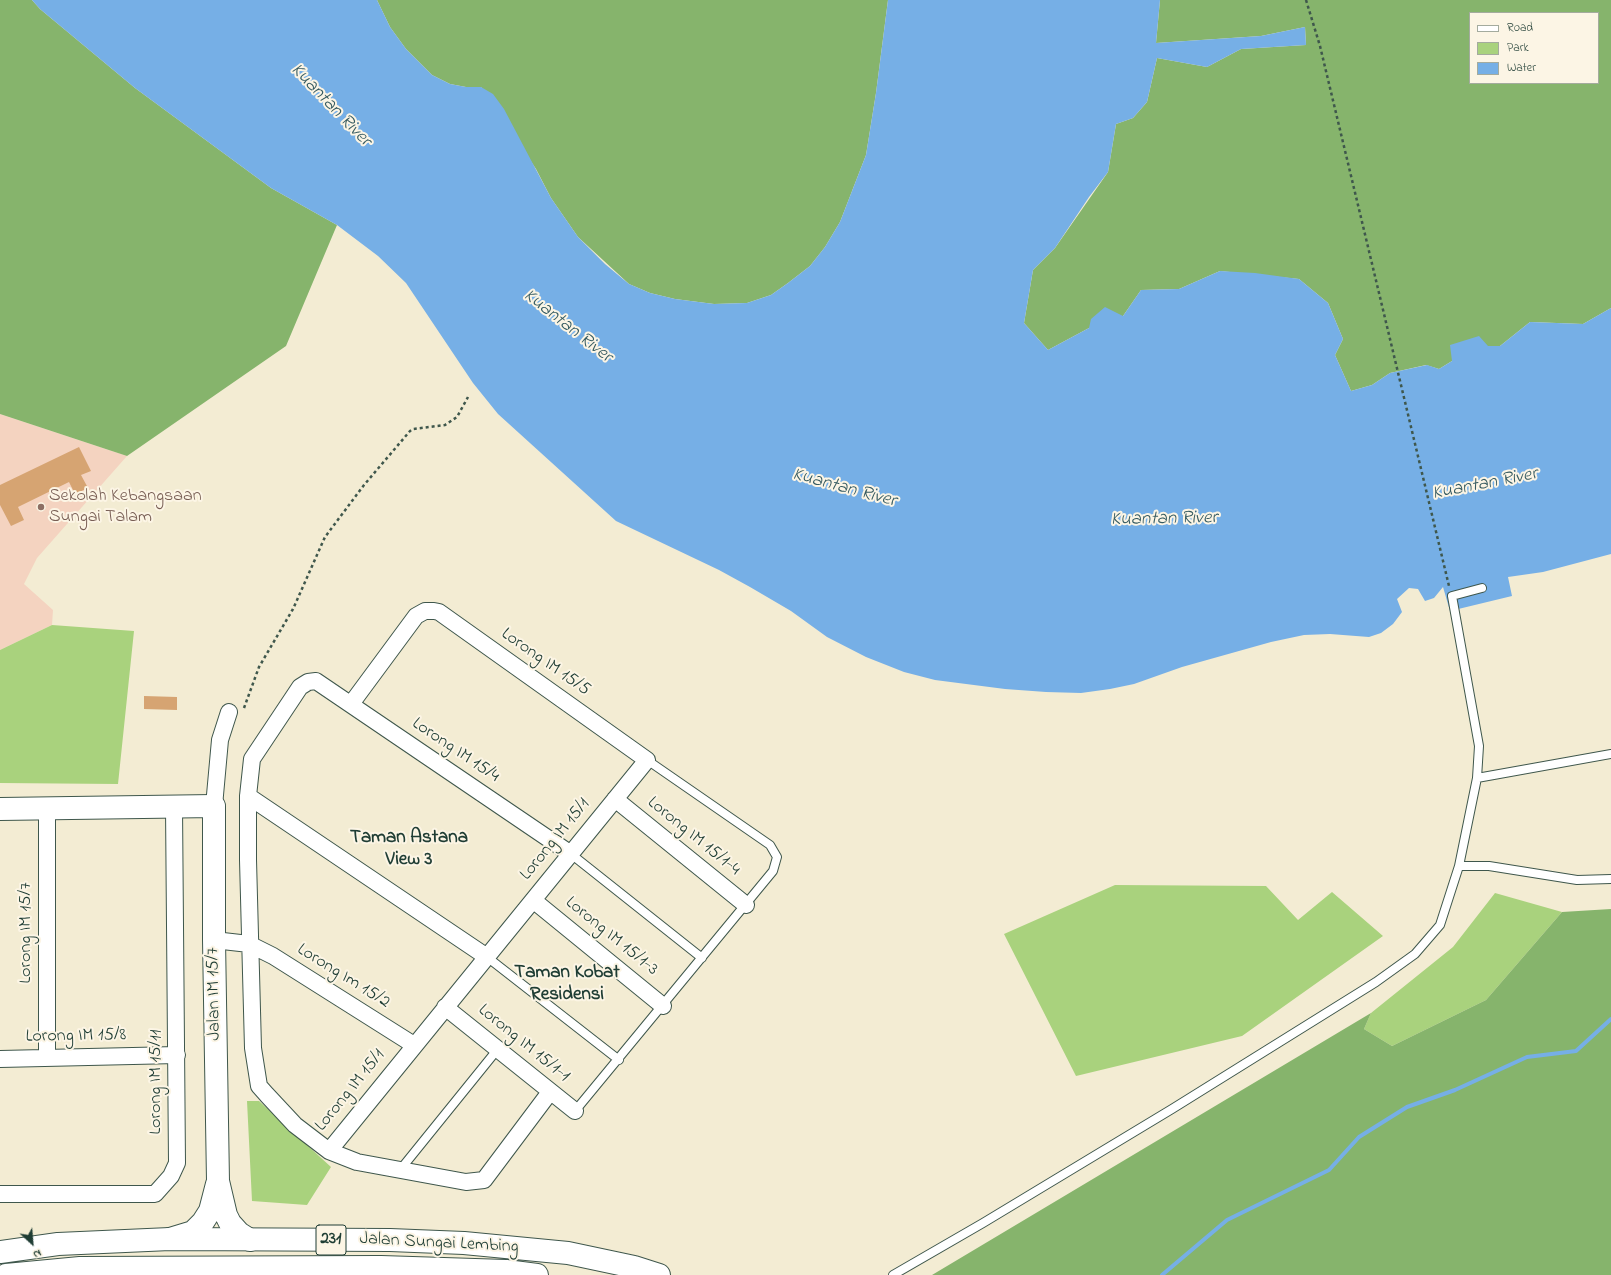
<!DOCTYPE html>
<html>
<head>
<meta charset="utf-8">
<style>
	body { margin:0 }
	#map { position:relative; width:1611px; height:1275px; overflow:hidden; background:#f3ecd3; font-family:"Indie Flower",sans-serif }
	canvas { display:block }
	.legend { position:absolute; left:1469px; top:12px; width:130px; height:72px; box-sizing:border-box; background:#fcf5e5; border:1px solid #a4ab9e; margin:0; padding:5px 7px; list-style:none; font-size:12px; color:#1f3d34 }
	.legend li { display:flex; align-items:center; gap:8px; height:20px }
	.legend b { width:20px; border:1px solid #a4ab9e }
	.north { position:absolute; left:12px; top:1223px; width:40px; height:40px; -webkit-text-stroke:3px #fcf5e5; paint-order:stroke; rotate:154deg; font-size:11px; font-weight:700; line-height:16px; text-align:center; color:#1f3d34 }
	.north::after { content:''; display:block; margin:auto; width:14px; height:18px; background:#1f3d34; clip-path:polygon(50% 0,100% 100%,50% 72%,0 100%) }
</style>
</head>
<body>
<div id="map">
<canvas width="1611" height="1275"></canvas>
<ul class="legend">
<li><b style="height:5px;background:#fff"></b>Road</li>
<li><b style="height:11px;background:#a9d27d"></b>Park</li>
<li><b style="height:11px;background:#76afe6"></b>Water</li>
</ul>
<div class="north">N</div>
</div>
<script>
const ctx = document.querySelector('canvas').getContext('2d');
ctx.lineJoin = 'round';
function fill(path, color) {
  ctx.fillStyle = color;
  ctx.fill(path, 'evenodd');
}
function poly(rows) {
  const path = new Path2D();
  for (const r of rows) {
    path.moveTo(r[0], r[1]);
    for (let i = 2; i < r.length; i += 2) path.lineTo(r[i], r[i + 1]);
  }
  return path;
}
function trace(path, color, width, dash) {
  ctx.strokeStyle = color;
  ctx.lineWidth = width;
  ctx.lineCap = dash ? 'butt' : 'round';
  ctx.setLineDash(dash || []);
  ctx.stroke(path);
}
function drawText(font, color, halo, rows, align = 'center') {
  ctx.font = font + ' "Indie Flower",sans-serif';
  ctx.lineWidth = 4;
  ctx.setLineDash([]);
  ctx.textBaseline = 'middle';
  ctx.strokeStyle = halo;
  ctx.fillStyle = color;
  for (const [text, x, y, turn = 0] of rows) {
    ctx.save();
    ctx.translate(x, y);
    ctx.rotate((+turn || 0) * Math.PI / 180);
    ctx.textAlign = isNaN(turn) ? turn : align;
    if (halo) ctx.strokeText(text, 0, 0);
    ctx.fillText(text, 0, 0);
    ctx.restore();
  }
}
fill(poly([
	[0,414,127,456,37,558,24,584,53,610,52,625,0,650]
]), '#f4d3c0');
fill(poly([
	[52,625,134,631,118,784,0,783,0,650],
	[1115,885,1266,886,1298,920,1332,892,1383,936,1242,1036,1076,1076,1004,934],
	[1495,893,1562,912,1486,1000,1392,1046,1364,1029,1371,1013,1453,947],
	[247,1101,259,1101,331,1167,307,1205,252,1201]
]), '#a9d27d');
fill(poly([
	[0,0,32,0,40,9,135,88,271,188,337,225,286,346,127,456,0,414],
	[377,0,888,0,876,93,866,155,840,222,825,247,810,266,788,283,771,295,747,303,714,304,675,299,650,293,629,284,578,237,551,198,536,169,481,87,466,87,450,84,432,75,406,49,390,27],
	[1160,0,1611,0,1611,308,1583,324,1530,322,1500,346,1488,346,1452,361,1439,369,1426,365,1390,373,1372,385,1351,391,1335,355,1343,339,1328,303,1299,279,1220,271,1179,289,1141,290,1123,316,1089,328,1048,350,1024,323,1033,270,1055,248,1108,172,1116,124,1133,118,1147,102,1157,58,1207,67,1241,49,1306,45,1305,27,1261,36,1156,43],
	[1470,13,1598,13,1598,83,1470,83],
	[1611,909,1611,1275,932,1275,1371,1013,1364,1029,1392,1046,1486,1000,1562,912]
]), '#86b46c');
fill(poly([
	[32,0,377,0,390,27,406,49,432,75,450,84,466,87,481,87,493,94,504,109,551,198,578,237,605,264,629,284,650,293,675,299,714,304,747,303,771,295,788,283,810,266,825,247,840,222,866,155,876,93,888,0,1160,0,1156,43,1261,36,1305,27,1306,45,1241,49,1207,67,1157,58,1147,102,1133,118,1116,124,1108,172,1089,197,1055,248,1033,270,1024,323,1048,350,1089,328,1091,319,1105,307,1123,316,1141,290,1179,289,1220,271,1255,273,1299,279,1328,303,1343,339,1335,355,1351,391,1372,385,1390,373,1427,365,1439,369,1452,361,1450,345,1479,336,1488,346,1500,346,1530,322,1583,324,1611,308,1611,554,1543,572,1508,577,1512,596,1450,611,1443,587,1434,598,1425,601,1418,589,1409,588,1397,599,1402,612,1393,624,1381,633,1369,637,1330,634,1304,635,1271,642,1182,667,1134,684,1110,689,1081,693,1046,692,1005,689,935,680,904,672,866,657,827,637,791,611,750,587,719,570,616,521,498,414,473,383,406,283,378,256,337,225,271,188,135,88,40,9]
]), '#76afe6');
trace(poly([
	[1162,1275,1227,1220,1329,1170,1359,1137,1407,1107,1455,1090,1527,1057,1576,1051,1611,1019]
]), '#76afe6', 4);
fill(poly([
	[79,447,91,471,81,475,88,488,75,494,69,482,18,507,24,520,11,526,0,505,0,485],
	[144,696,177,697,177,710,144,709]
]), '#d6a472');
const lane = poly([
	[1477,778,1611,754],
	[571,854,702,958],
	[1459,866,1489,866,1577,880,1611,879],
	[487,957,619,1060],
	[575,1111,773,871,777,857,770,845,647,760],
	[400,1170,497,1050],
	[893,1275,983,1223,1172,1109,1376,982,1415,954,1440,925,1459,866,1477,778,1479,746,1452,596,1482,588]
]);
const street = poly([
	[248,796,487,957],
	[615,799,746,905],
	[214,806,220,740,229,712],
	[47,808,47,1058],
	[533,900,663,1006],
	[214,940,249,944,273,956,414,1045],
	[445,1007,575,1111],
	[0,1059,177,1055],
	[550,1092,484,1180,466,1182,357,1162,329,1151,295,1125,267,1095,259,1086,253,1048,248,860,248,796,252,759,300,687,308,682,316,681,571,854],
	[329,1151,647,760,439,612,434,611,425,611,416,616,351,704],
	[0,1194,155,1194,171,1176,177,1163,174,807]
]);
const secondary = poly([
	[0,809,214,806,214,940,218,1181,226,1215,230,1223,239,1233,250,1240],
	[170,1239,193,1232,203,1222,210,1211,217,1184]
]);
const primary = poly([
	[0,1252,58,1244,170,1239,390,1240,464,1243,568,1253,634,1267,659,1275],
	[6,1275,80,1268,381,1267,506,1271,537,1275]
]);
trace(lane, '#3f574c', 10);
trace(street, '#3f574c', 18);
trace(secondary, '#3f574c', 24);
trace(primary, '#3f574c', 24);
trace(poly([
	[1306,0,1320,46,1449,586],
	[244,708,259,667,293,609,325,537,364,485,410,431,413,429,445,425,457,417,468,397]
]), '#3f574c', 2.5, [3, 3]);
trace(lane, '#fff', 8);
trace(street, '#fff', 16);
trace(secondary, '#fff', 22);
trace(primary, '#fff', 22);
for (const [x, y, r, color] of [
	[41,507,4,"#8d6e63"]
]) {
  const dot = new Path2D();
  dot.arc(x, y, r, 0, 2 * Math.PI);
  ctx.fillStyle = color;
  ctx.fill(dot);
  trace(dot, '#fcf5e5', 1.5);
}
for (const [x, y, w] of [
	[331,1240,30]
]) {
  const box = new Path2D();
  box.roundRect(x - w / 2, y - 15, w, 30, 3);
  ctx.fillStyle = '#fcf5e5';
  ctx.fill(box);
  trace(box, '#1f3d34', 1);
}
drawText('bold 17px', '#1f3d34', null, [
	["231",331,1240]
]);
drawText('18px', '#785e54', '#fcf5e5', [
	["Sekolah Kebangsaan",49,497],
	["Sungai Talam",49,518]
], 'left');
drawText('18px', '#1f3d34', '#fcf5e5', [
	["Lorong IM 15/5",545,663,35],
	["Lorong IM 15/4",455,751,34],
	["Lorong IM 15/1-4",693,837,39],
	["Lorong IM 15/1",556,840,-51],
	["Lorong IM 15/7",27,933,-90],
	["Lorong IM 15/1-3",611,937,39],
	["Lorong Im 15/2",343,977,32],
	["Jalan IM 15/7",215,994,-91],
	["Lorong IM 15/8",76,1037,-1],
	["Lorong IM 15/1-1",523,1044,39],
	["Lorong IM 15/11",157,1082,-90],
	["Lorong IM 15/1",351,1091,-51],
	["Jalan Sungai Lembing",439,1244,3]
]);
drawText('italic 19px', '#355a60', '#fcf5e5', [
	["Kuantan River",330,106,46],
	["Kuantan River",567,327,38],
	["Kuantan River",1485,485,-11],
	["Kuantan River",844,489,15],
	["Kuantan River",1164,520,-1]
]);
drawText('bold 19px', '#1f3d34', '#fcf5e5', [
	["Taman Astana",409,839],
	["View 3",409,861],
	["Taman Kobat",567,974],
	["Residensi",567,996]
]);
</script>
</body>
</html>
